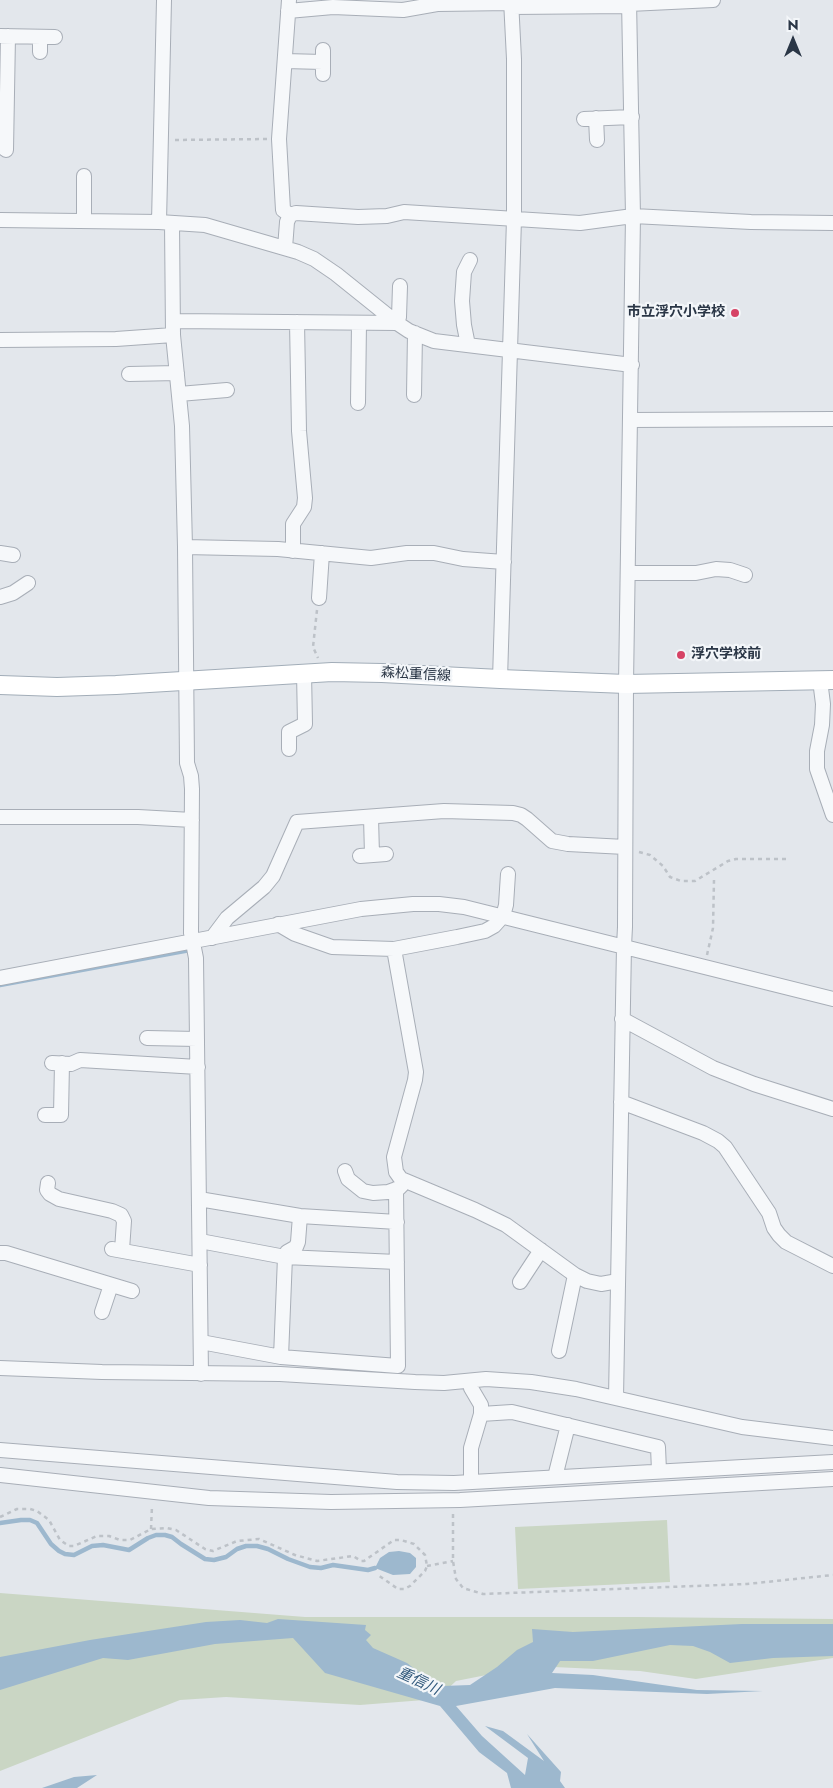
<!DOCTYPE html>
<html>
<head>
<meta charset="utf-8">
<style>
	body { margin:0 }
	#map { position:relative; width:833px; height:1788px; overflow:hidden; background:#e3e7ec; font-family:Jost,sans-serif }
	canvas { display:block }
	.north { position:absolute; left:768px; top:15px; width:50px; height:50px; -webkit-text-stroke:4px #f3f6f9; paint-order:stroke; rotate:0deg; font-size:14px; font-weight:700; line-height:20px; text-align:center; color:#2a3646 }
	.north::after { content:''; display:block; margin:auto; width:18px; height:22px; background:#2a3646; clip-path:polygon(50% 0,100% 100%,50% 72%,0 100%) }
</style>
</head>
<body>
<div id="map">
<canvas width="833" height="1788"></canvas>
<div class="north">N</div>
</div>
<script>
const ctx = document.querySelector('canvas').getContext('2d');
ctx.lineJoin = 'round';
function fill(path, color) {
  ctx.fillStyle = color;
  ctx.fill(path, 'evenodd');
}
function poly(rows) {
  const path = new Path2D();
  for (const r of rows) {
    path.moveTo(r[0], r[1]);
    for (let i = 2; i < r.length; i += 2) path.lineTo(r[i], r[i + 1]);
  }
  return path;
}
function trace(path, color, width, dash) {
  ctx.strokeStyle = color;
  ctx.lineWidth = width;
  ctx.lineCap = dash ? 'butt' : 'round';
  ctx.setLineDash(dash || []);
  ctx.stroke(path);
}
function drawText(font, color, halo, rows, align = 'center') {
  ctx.font = font + ' Jost,"Noto Sans JP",sans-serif';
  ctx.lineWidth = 4.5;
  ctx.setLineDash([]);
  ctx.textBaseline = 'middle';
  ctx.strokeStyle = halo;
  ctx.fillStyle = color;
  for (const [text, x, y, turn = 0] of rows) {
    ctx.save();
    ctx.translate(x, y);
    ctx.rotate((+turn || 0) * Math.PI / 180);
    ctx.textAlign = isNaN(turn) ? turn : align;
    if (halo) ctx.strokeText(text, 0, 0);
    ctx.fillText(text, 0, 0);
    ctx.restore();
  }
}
fill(poly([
	[667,1520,670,1582,518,1589,515,1527],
	[0,1593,305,1617,638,1617,833,1619,833,1658,696,1679,640,1671,532,1666,456,1681,437,1699,360,1705,226,1697,180,1700,0,1771]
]), '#cad6c4');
fill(poly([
	[399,1551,410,1553,416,1558,416,1567,410,1574,393,1575,375,1568,380,1558,389,1552],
	[278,1619,366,1625,365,1630,371,1635,366,1640,373,1648,407,1663,426,1678,443,1686,470,1685,497,1667,517,1650,533,1642,532,1629,573,1632,742,1624,833,1624,833,1656,773,1658,730,1663,710,1652,693,1646,670,1645,593,1661,560,1661,552,1673,593,1675,697,1690,763,1691,707,1694,555,1688,456,1706,482,1736,525,1775,528,1758,485,1726,503,1731,544,1761,527,1734,561,1772,560,1781,565,1788,511,1788,507,1773,479,1752,440,1706,325,1673,293,1638,215,1644,128,1660,103,1658,0,1690,0,1657,90,1640,206,1622,240,1620,267,1623],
	[97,1775,77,1788,42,1788,74,1777]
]), '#9db8ce');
trace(poly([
	[0,985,190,950],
	[0,1523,21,1520,30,1520,37,1523,51,1544,59,1551,65,1554,74,1555,92,1546,103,1545,129,1550,148,1538,156,1535,165,1535,172,1537,181,1544,205,1559,214,1560,226,1557,237,1549,246,1546,257,1546,268,1549,288,1559,310,1567,321,1568,333,1565,368,1570,375,1568]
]), '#9db8ce', 4.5);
const minor = poly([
	[289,0,279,139,283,210,290,215],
	[629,4,713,0],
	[511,7,629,6],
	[288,11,333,7,403,10,437,4,511,3],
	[0,36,55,37],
	[40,37,40,52],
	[323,50,323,74],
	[285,61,323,62],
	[596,118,597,140],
	[584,119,632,117],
	[6,150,8,36],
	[0,220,159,222,205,225,298,252,314,259,336,274,397,323,409,331,434,341,632,365],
	[84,221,84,176],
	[159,222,164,0],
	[172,223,173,335,182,426,185,547,187,763,191,776,192,789,191,933,196,958,201,1374],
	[285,248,287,222,290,215,296,213,358,217,387,216,404,212,580,223,633,216,751,222,833,223],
	[173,321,397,323,399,317,400,286],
	[0,340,116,339,173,335],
	[468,345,464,325,462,301,464,272,470,260],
	[129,374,177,373],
	[179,394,227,390],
	[414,395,415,333],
	[358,403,359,323],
	[630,420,833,419],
	[185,547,278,549,371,558,407,553,434,553,463,559,504,562],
	[293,551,293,524,304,507,305,498,299,431,297,322],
	[0,553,13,555],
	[628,573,696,573,716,569,730,570,745,575],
	[0,597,13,593,28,583],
	[319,598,322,553],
	[500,679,514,219,514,59,511,0],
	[820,680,823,704,822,725,817,751,817,769,833,815],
	[289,749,289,732,305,724,304,673],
	[0,817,138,817,192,820],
	[371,817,372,855],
	[360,856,386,854],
	[278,924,295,934,332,947,394,949,457,937,485,931,494,926,503,916,506,905,508,874],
	[212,938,227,918,264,887,273,876,297,822,444,811,513,813,521,815,527,819,552,841,568,844,625,847],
	[394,949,416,1072,415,1080,394,1157,396,1172,401,1179,406,1181,475,1210,506,1225,575,1275,587,1281,601,1284,618,1281],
	[0,978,361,909,413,904,439,904,464,907,833,999],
	[622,1019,713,1068,754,1084,833,1109],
	[147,1038,197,1039],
	[52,1063,71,1064,80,1060,198,1067],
	[621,1102,703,1133,718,1141,725,1147,769,1213,774,1228,779,1235,786,1242,833,1266],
	[45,1115,61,1115,62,1063],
	[345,1171,348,1179,363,1191,373,1193,388,1192,399,1188,402,1185],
	[48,1183,47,1190,50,1194,59,1199,112,1211,121,1215,124,1221,122,1250],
	[199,1199,300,1216,397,1222],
	[300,1216,298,1242,296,1247,287,1252,285,1257,397,1262],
	[200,1241,285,1257,281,1357],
	[112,1249,200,1265],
	[0,1253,6,1253,132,1291],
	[520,1282,541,1250],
	[102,1312,111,1285],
	[201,1342,281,1357,398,1366,396,1189],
	[559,1351,575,1275],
	[0,1368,102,1372,280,1374,415,1382,444,1383,486,1379,531,1382,576,1389,742,1427,833,1438],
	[470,1381,471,1388,481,1405,481,1414,512,1412,658,1447,659,1471],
	[616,1398,624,946,625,927,626,684,633,216,629,0],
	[0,1450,397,1482,454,1483,833,1462],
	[0,1475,209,1498,331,1502,460,1500,833,1479],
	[555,1477,568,1425],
	[471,1482,471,1448,481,1414]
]);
const major = poly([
	[0,685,57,687,116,685,332,672,382,673,500,679,626,684,833,680]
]);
trace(minor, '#a8aeb7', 16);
trace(major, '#a2adb8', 20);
trace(poly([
	[175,140,267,139],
	[317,610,313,647,318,658],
	[639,852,650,855,663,866,670,877,681,881,695,881,728,861,736,859,786,859],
	[707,955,713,928,714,880],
	[453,1514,453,1561,456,1579,463,1588,483,1594,747,1584,833,1575],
	[0,1517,17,1509,30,1509,37,1511,49,1520,60,1540,69,1546,74,1546,97,1536,109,1536,120,1540,130,1540,151,1529,167,1528,176,1530,205,1549,213,1551,237,1541,259,1539,295,1555,317,1561,353,1556,361,1561,364,1561,394,1540,401,1540,414,1544,425,1555,427,1566,425,1571,410,1586,404,1589,398,1589,378,1575],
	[151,1529,152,1506],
	[427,1566,453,1561]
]), '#bdc2c8', 2.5, [4, 4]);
trace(minor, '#f6f8fa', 14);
trace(major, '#fff', 18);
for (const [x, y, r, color] of [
	[735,313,5,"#d64365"],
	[681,655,5,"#d64365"]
]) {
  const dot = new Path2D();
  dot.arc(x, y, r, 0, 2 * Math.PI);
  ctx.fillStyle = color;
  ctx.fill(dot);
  trace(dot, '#f3f6f9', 2);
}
drawText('bold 14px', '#2a3646', '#f3f6f9', [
	["市立浮穴小学校",725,313],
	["浮穴学校前",691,655,"left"]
], 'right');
drawText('14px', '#2a3646', '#f3f6f9', [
	["森松重信線",416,675,3]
]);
drawText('italic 15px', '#31597c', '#f3f6f9', [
	["重信川",418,1682,25]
]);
</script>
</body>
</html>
